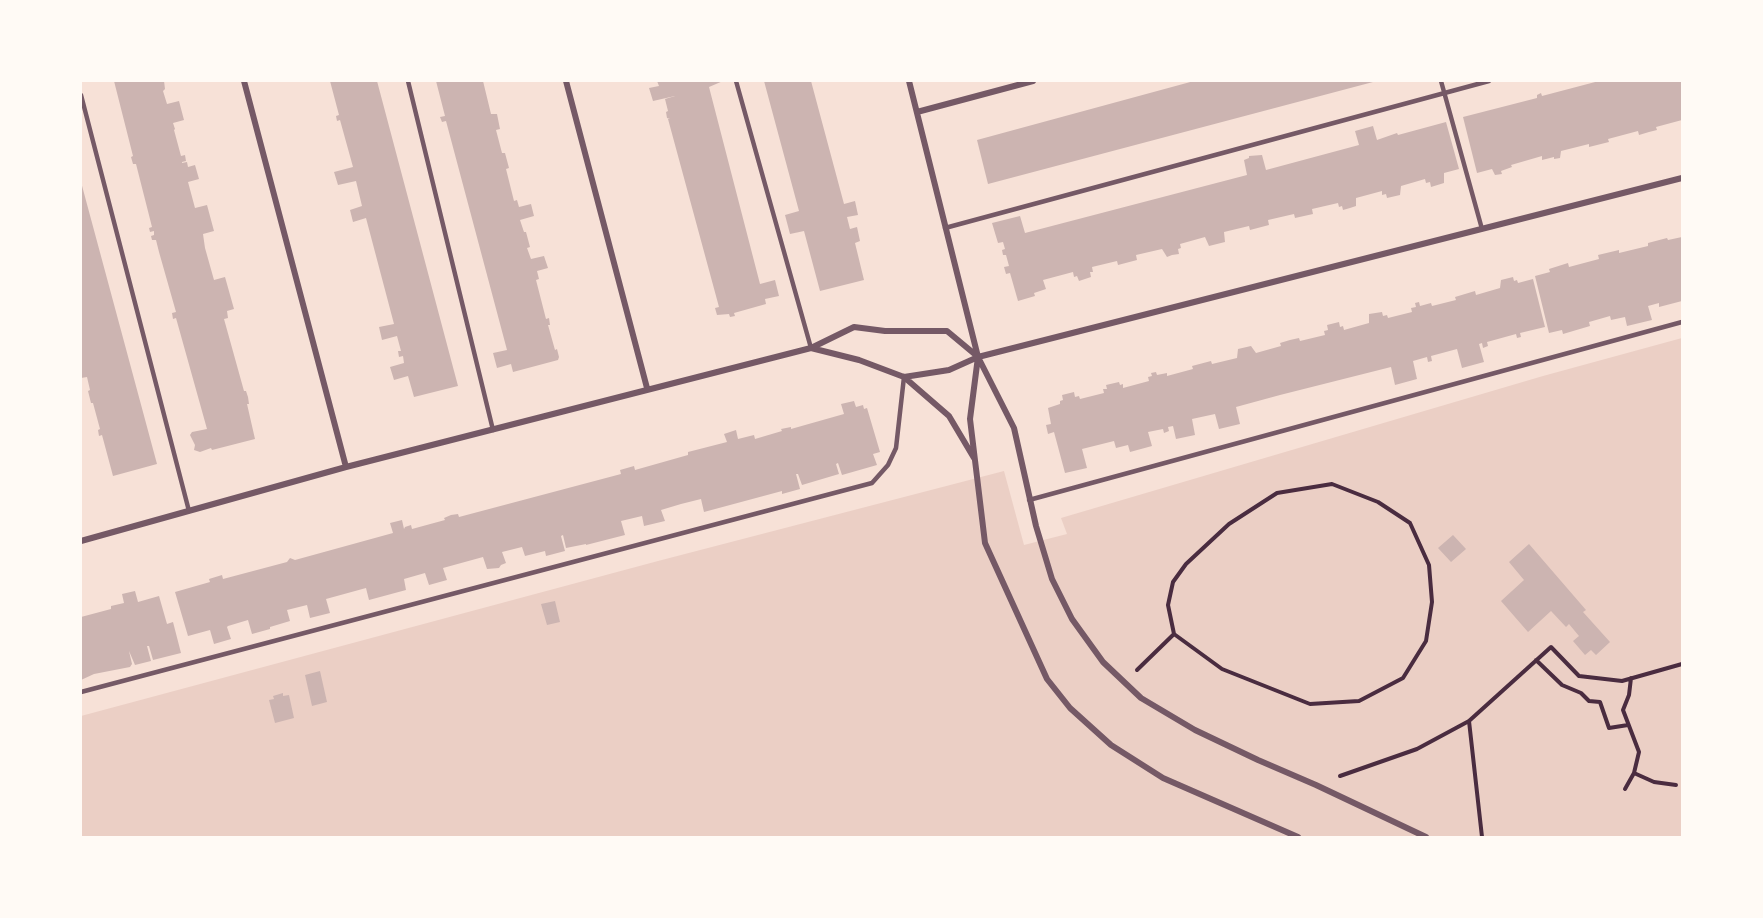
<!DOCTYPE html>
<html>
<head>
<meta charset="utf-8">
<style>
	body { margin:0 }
	#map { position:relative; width:1763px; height:918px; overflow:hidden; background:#f7e1d7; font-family:Barlow,sans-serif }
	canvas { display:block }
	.frame { position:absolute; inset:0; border:82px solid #fffaf5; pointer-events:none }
</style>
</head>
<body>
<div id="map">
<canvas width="1763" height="918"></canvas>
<div class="frame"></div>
</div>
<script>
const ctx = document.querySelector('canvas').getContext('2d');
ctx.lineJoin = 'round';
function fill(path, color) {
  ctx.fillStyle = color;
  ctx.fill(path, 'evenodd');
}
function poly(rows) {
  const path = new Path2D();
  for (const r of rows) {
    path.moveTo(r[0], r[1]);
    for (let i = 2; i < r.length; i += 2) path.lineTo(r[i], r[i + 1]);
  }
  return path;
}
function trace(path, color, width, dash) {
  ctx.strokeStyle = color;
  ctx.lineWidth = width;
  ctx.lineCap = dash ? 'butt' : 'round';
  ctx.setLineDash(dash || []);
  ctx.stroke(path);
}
fill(poly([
	[1682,338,1682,837,81,837,81,716,658,561,1004,471,1024,545,1067,534,1061,518,1543,376]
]), '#ebcfc5');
fill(poly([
	[114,81,164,81,165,89,163,91,167,104,179,101,184,120,173,123,175,129,174,130,181,156,185,155,186,161,182,162,182,163,187,162,188,167,195,165,199,179,188,182,195,208,207,205,214,231,203,234,205,248,214,280,225,277,234,309,227,311,228,318,224,319,244,391,246,391,248,397,249,404,247,404,255,439,212,450,211,448,200,452,194,450,195,445,190,435,192,432,207,429,176,318,173,319,172,313,176,312,159,252,156,240,152,240,151,236,154,235,154,231,150,232,149,228,152,227,136,164,133,164,131,157,133,156],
	[330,81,377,81,458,386,414,397,408,376,394,380,390,367,404,363,403,356,399,357,398,351,401,351,397,336,382,340,379,327,394,324,366,218,353,222,350,210,362,206,356,181,338,185,334,172,353,167,340,120,337,121,336,116,339,115],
	[436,81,483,81,491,114,497,114,500,129,496,130,502,153,505,153,509,168,506,169,514,201,517,200,519,207,531,204,534,216,520,220,524,232,526,232,530,247,527,248,531,259,544,256,548,268,537,271,539,279,536,280,546,319,549,318,550,325,548,325,555,350,557,349,559,357,558,360,513,372,511,364,497,368,493,353,507,350,446,121,442,122,440,117,445,116],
	[657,81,723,81,709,87,760,284,775,280,779,296,765,299,766,304,734,313,735,316,730,317,729,314,717,315,715,308,719,307,668,119,670,119,667,118,666,112,668,111,665,99,675,96,653,101,649,88,659,86],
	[764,81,811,81,844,204,855,201,858,215,847,217,850,229,857,227,860,241,855,243,864,280,820,291,804,231,790,234,785,215,799,211],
	[1194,81,1373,82,988,184,977,140],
	[1599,81,1682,81,1682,120,1656,127,1657,130,1649,132,1639,135,1638,131,1608,139,1609,142,1589,147,1589,144,1561,151,1560,158,1554,159,1554,157,1542,160,1542,156,1511,165,1512,167,1501,171,1502,174,1495,175,1492,169,1477,173,1463,117,1537,98,1537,95,1541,93,1542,96],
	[1446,122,1459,169,1444,173,1444,183,1431,187,1430,182,1426,183,1425,179,1401,186,1400,195,1387,198,1386,194,1382,195,1382,191,1356,198,1356,206,1350,208,1343,210,1342,206,1339,207,1338,203,1312,209,1313,214,1295,218,1294,214,1268,220,1269,225,1250,230,1249,226,1224,232,1225,242,1209,246,1205,237,1180,244,1181,248,1178,249,1179,254,1172,255,1167,257,1162,249,1136,255,1137,260,1118,265,1117,261,1092,267,1093,272,1090,272,1091,277,1079,281,1077,276,1074,277,1073,272,1043,280,1046,289,1034,293,1035,296,1018,301,1010,273,1006,274,1004,267,1009,266,1006,255,1003,255,1002,250,1005,249,1003,242,998,243,992,223,1020,216,1025,233,1247,175,1244,160,1249,158,1249,156,1262,155,1266,170,1359,145,1355,131,1373,126,1377,140,1397,133,1398,135],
	[81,182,157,464,113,476,102,435,99,436,98,430,100,429,93,403,91,403,88,391,90,390,87,377,81,378],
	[1682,237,1682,301,1659,307,1659,303,1648,306,1652,320,1627,326,1625,317,1611,320,1610,316,1589,322,1590,326,1563,334,1562,330,1549,333,1535,276,1550,272,1549,269,1568,263,1569,267,1599,259,1598,255,1619,250,1619,253,1648,246,1648,243,1667,238,1668,240],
	[1513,277,1514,281,1517,280,1518,283,1533,279,1545,327,1520,333,1521,337,1517,338,1516,334,1487,342,1488,346,1483,348,1482,343,1479,344,1484,362,1462,368,1457,349,1431,356,1432,361,1428,362,1427,357,1413,361,1417,379,1395,385,1391,367,1280,395,1236,407,1240,424,1219,429,1215,414,1192,419,1195,435,1176,439,1173,426,1168,427,1169,431,1164,433,1163,429,1148,432,1152,446,1130,452,1128,445,1116,448,1114,441,1082,449,1087,468,1065,473,1054,432,1048,434,1046,425,1051,424,1048,408,1060,404,1060,401,1063,400,1062,395,1074,392,1075,397,1079,396,1080,399,1104,393,1103,389,1107,389,1106,385,1119,382,1120,385,1123,384,1123,388,1149,381,1148,377,1152,376,1151,373,1156,372,1157,375,1167,373,1167,376,1193,369,1192,366,1211,361,1212,364,1237,358,1238,349,1251,346,1256,353,1281,346,1280,343,1290,340,1299,338,1300,341,1325,335,1324,331,1328,330,1327,325,1339,322,1340,327,1343,326,1344,330,1369,323,1369,314,1382,312,1383,316,1387,315,1388,318,1412,312,1411,308,1416,307,1415,303,1419,302,1420,306,1431,303,1432,306,1456,300,1455,297,1475,291,1476,295,1500,288,1501,280],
	[854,401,856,407,863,405,864,409,867,408,880,452,873,454,877,465,842,475,838,463,836,464,839,474,802,485,798,474,796,474,800,489,782,494,782,491,704,512,701,499,681,504,661,510,665,521,644,526,642,516,621,521,625,535,586,545,586,544,566,548,563,535,561,536,565,551,546,556,545,551,525,556,522,547,502,552,506,563,501,565,499,568,487,569,483,557,443,568,447,580,429,585,425,573,404,579,406,590,369,600,366,588,326,599,330,613,310,618,307,605,287,610,290,621,270,627,270,629,252,634,248,620,228,626,227,627,231,639,214,644,210,630,188,636,175,592,210,582,209,579,222,575,223,579,287,562,290,558,295,560,393,533,390,523,402,520,404,529,405,527,411,525,412,529,445,520,444,518,451,515,458,514,459,517,621,474,620,470,634,466,635,470,688,455,688,452,727,442,724,434,736,430,738,439,754,435,755,439,782,431,781,429,791,427,791,429,844,414,841,404],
	[1453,535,1466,549,1451,562,1438,548],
	[1529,544,1586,610,1583,612,1610,642,1596,655,1591,650,1585,655,1573,641,1579,636,1569,624,1566,627,1551,611,1528,632,1501,601,1524,580,1509,562],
	[135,591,138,602,159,596,167,624,173,622,181,653,153,660,149,646,147,646,151,661,135,665,129,651,132,664,130,667,94,674,81,680,81,617,111,609,111,606,124,603,122,594],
	[555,601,560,622,547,625,541,604],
	[320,671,327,702,312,706,305,675],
	[283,693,283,696,289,695,294,718,275,723,269,700,274,699,273,696]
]), '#ccb4b1');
trace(poly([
	[1536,660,1562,685,1581,693,1589,701,1600,702,1609,728,1628,725],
	[1137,670,1174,634,1168,605,1173,582,1186,564,1229,524,1277,493,1332,484,1378,502,1410,523,1429,565,1432,602,1426,641,1403,678,1359,701,1310,704,1222,669,1174,634],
	[1634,773,1654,782,1676,785],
	[1340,776,1417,749,1469,721],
	[1625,789,1634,773,1639,752,1623,710,1629,695,1631,678],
	[1482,837,1469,721,1551,647,1579,676,1622,681,1682,664]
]), '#4a2c40', 4);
trace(poly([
	[408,81,493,430],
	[736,81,811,348],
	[1441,81,1482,229],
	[81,95,189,511],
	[945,228,1489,81],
	[1029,500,1682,322],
	[81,692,872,483,888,465,896,448,904,377]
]), '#755966', 4.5);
trace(poly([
	[244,81,346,467],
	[566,81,647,388],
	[909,81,978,357,1014,428,1036,526,1052,579,1072,619,1103,662,1141,698,1195,730,1258,760,1316,785,1426,837],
	[917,112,1033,81],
	[811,348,859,360,904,377,949,370,978,357,1682,178],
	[978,357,970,419,985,543,1047,679,1070,708,1111,745,1163,778,1298,837],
	[904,377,949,416,974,458],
	[81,541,346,467,811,348,854,327,885,331,947,331,977,356]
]), '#755966', 6);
</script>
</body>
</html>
